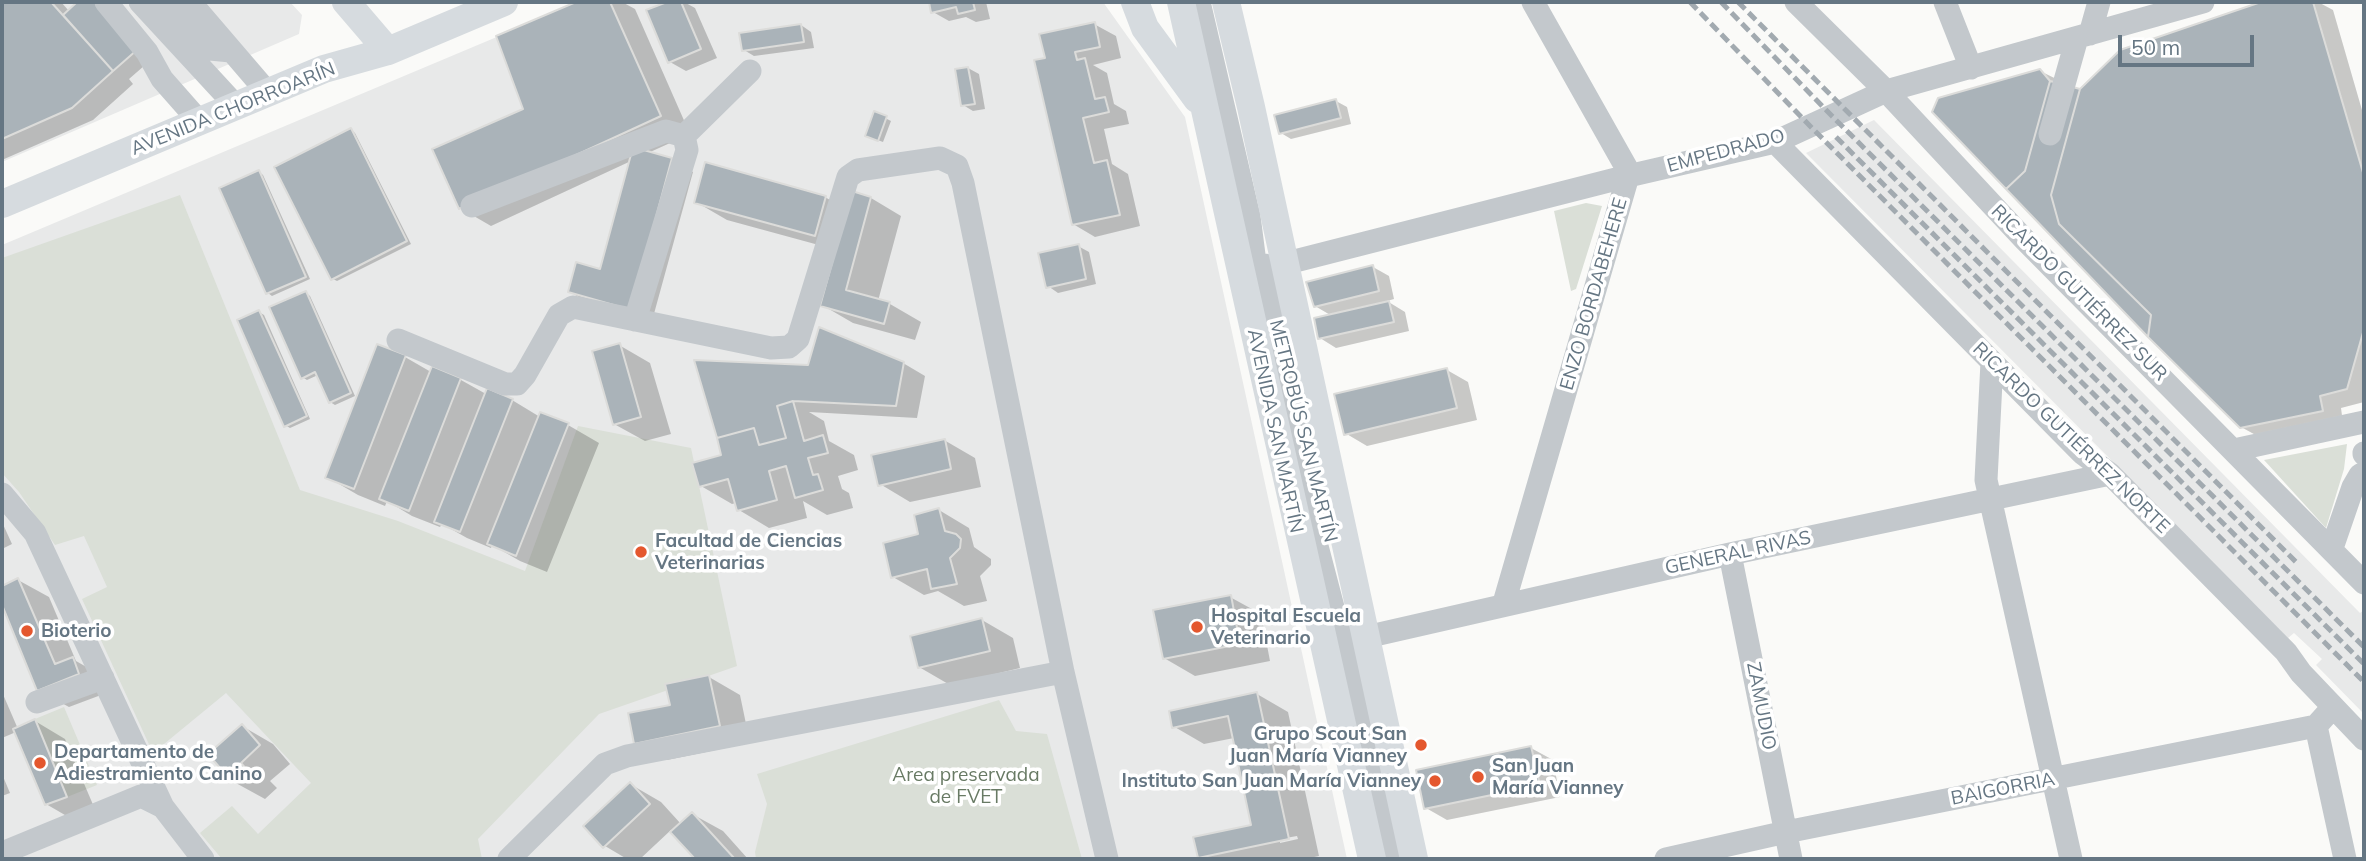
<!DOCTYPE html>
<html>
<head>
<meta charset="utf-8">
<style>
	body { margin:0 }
	#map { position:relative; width:2366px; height:861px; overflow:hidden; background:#fafaf8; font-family:Mulish,sans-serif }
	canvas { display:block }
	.frame { position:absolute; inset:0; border:4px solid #657683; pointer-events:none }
	.scale { position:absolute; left:2118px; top:35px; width:136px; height:32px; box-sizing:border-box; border:4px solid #657683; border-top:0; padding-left:9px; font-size:21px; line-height:24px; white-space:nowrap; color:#657683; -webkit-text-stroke:5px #fff; paint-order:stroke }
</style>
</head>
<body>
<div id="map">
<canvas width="2366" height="861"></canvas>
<div class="frame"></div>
<div class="scale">50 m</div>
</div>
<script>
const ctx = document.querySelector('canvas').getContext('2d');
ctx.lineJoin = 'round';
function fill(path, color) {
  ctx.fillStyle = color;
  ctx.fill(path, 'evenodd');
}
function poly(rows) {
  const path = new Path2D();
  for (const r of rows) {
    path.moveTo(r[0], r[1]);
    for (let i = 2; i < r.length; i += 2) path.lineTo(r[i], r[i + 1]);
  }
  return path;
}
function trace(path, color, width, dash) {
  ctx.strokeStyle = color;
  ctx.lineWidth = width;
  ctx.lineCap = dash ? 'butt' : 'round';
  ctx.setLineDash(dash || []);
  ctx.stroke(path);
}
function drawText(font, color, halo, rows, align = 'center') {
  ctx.font = font + ' Mulish,sans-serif';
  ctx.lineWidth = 7;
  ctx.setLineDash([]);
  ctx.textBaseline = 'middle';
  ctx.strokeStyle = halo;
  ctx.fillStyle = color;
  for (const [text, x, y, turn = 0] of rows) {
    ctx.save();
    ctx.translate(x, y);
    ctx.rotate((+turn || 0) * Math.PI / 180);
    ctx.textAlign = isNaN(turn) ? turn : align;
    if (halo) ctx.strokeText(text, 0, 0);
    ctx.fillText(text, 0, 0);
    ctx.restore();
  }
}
fill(poly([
	[2,2,290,2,302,15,299,34,2,162],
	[580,2,1103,2,1185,117,1347,859,2,859,2,245],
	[1874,120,2360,613,2364,610,2364,714,2316,665,2322,659,2294,633,2288,638,1806,153]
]), '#e8e9e9');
fill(poly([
	[180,195,300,490,398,521,525,571,578,426,691,448,737,666,599,714,478,839,482,859,222,859,200,833,232,806,258,834,311,783,226,693,153,753,82,599,107,587,84,536,55,545,19,492,2,473,2,258],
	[1586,203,1602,206,1576,289,1571,291,1554,211],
	[2347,444,2344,469,2326,528,2264,460],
	[999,700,1016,731,1047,734,1082,859,756,859,755,852,767,804,757,774],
	[64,707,97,785,67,797,35,719]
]), '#dadfd7');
fill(poly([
	[2,2,61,2,69,11,80,2,99,2,152,59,129,79,133,84,93,120,2,160],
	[581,2,622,2,635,9,690,134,648,153,671,160,693,172,652,321,591,304,570,292,601,271,631,161,491,226,460,208,525,110,498,37],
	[671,2,684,2,695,8,717,58,686,71,670,62,648,11],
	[931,2,986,2,990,19,976,22,966,17,949,21,933,12],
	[2266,2,2318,2,2333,10,2364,117,2364,402,2341,408,2343,423,2263,439,2241,427,2040,71,2081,91,2121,51],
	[1094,24,1116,36,1121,58,1093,65,1107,73,1114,104,1126,111,1129,124,1104,129,1112,164,1128,174,1140,226,1095,237,1073,224,1047,59],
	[801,25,811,32,814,48,754,56,744,50],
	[968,68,979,74,985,109,973,111,963,105],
	[1336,101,1347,107,1351,124,1291,139,1281,133],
	[875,113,891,121,883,142,872,138],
	[351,130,355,133,411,244,337,281,333,279],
	[259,172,263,175,310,279,272,296,268,293],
	[825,197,848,211,871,198,901,216,878,301,890,304,921,322,915,340,853,323,822,305,837,250,727,220,696,202],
	[1078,246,1089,252,1096,284,1058,293,1048,286],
	[1373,267,1389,276,1394,299,1387,301,1405,312,1409,331,1336,348,1320,338,1332,316,1315,306],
	[306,293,310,296,355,396,335,405,330,402,318,375,307,380,302,377],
	[259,312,264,315,310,419,290,428,285,425],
	[619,345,650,363,671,434,645,441,614,424],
	[405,357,431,372,432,368,461,380,486,394,512,400,540,417,541,414,568,425,599,443,547,572,520,561,492,545,491,548,467,538,442,524,440,527,412,516,387,501,385,506,358,495,327,477],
	[903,363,925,376,917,418,809,412,824,421,829,441,854,455,858,470,838,476,842,489,849,493,853,508,827,515,803,501,807,518,769,528,739,510,736,503,732,504,701,486,724,456,810,366],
	[1447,370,1468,382,1477,420,1367,446,1345,433],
	[944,440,975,458,981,487,910,502,880,484],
	[939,510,969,528,974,547,991,559,991,565,980,576,987,601,964,606,938,591,924,595,893,577],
	[2,522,12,544,2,549],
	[18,580,49,597,76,661,104,677,109,692,69,707,38,690,2,600,2,588],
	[1230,597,1261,614,1270,661,1195,676,1164,658],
	[982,620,1013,638,1020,668,950,685,919,667],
	[709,677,740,695,750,743,667,760,636,742,672,706],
	[2,692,18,729,35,721,65,739,97,814,77,822,46,804,16,732,2,738],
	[1257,694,1288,712,1319,856,1305,859,1203,859,1199,857,1253,827,1234,738,1204,744,1173,726],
	[1297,836,1298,839,1280,843,1280,839],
	[242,726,273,744,290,764,270,781,277,788,265,799,234,782],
	[1531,748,1553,760,1560,797,1447,820,1426,808],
	[2,774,10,793,2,796],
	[630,784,661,802,681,824,692,814,723,831,748,859,697,859,671,830,640,859,627,859,605,846]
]), '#0003');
const building = poly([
	[2,2,51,2,113,71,72,108,2,139,2,2],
	[77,2,95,2,138,49,113,71,63,15,77,2],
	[576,2,610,2,661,116,459,209,432,149,523,109,496,36,576,2],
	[667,2,681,2,701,49,668,63,646,10,667,2],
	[929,2,973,2,975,10,958,14,956,7,931,13,929,2],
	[2261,2,2313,2,2364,176,2364,329,2347,389,2320,396,2323,411,2240,428,2148,337,2151,315,2059,224,2051,195,2080,89,2120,50,2261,2],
	[1095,22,1100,47,1075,52,1077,60,1085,58,1095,99,1105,97,1109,112,1083,118,1094,163,1107,160,1120,215,1072,225,1034,60,1045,58,1039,34,1095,22],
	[801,24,804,42,742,51,739,33,801,24],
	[968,67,975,104,961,106,955,69,968,67],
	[2040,69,2050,81,2025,171,2006,189,1932,112,1938,98,2040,69],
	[2050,81,2080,89,2051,195,2059,224,2151,315,2148,337,2006,189,2025,171,2050,81],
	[1336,99,1341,118,1279,134,1274,115,1336,99],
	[874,111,887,116,878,141,865,136,874,111],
	[351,128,407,241,331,280,274,167,351,128],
	[633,147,672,158,631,310,568,292,576,262,600,269,633,147],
	[705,162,826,196,815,236,694,203,705,162],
	[259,170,306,277,266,294,219,188,259,170],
	[852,191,871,197,846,290,890,302,884,324,820,306,852,191],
	[1079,244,1086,279,1046,288,1038,253,1079,244],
	[1373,265,1379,291,1314,307,1306,282,1373,265],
	[306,291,351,393,329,403,315,372,301,379,269,307,306,291],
	[1389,301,1394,322,1318,339,1314,318,1389,301],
	[259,310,307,416,284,427,237,320,259,310],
	[819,327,904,362,896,406,793,401,777,406,786,438,759,445,754,428,717,438,694,360,808,365,819,327],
	[620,343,641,417,613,425,592,351,620,343],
	[377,344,406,355,354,489,325,478,377,344],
	[432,366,461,378,409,511,379,499,432,366],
	[1447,368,1457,408,1344,435,1334,394,1447,368],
	[487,388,513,399,460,532,434,522,487,388],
	[793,401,804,441,823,435,828,453,808,458,813,475,818,474,823,490,795,498,786,466,769,471,777,500,737,511,728,479,699,487,692,463,721,455,717,438,754,428,759,445,786,438,777,406,793,401],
	[540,412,569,423,516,556,487,544,540,412],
	[945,439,951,469,878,486,871,455,945,439],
	[939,508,945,531,956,534,961,539,960,548,950,558,957,584,931,589,927,569,891,578,883,543,918,534,914,515,939,508],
	[18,578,55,664,73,657,79,674,37,691,2,605,2,586,18,578],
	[1231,595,1240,644,1163,659,1153,610,1231,595],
	[982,618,990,651,918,668,910,636,982,618],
	[709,675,720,726,634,744,628,713,670,705,665,684,709,675],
	[1257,692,1289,839,1198,858,1193,837,1251,825,1228,716,1172,728,1169,711,1257,692],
	[35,719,67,797,45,805,13,729,35,719],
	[242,724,260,745,241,763,247,770,233,783,208,754,242,724],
	[1531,746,1540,785,1424,809,1416,770,1531,746],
	[630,782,650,804,603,848,583,826,630,782],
	[692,812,734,858,732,859,695,859,670,832,692,812]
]);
fill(building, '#aab3b9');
trace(building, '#dcdcda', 2);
trace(poly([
	[106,2,147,52,162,79,199,121],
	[140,2,236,106],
	[162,2,200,43,210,49,231,51],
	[190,2,268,93],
	[1199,2,1249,216,1258,286],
	[1796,2,1886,91,2024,239,2364,583],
	[1945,2,1971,68],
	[2090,34,2099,2],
	[2050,134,2077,38],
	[684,136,750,71],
	[1775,142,2082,453,2110,474,2286,652,2301,673,2364,739],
	[472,206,666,131,684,136,687,150,635,320],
	[1265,265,1303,448,1325,525],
	[1240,275,1628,176,1775,142,1886,91,2203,2],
	[398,340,505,384,517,384,525,375,559,315,573,307,771,348,789,347,798,339,848,177,858,170,940,158,957,166,963,183,1063,672,1107,859],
	[1992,362,1986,480,2071,859],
	[2234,450,2364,422],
	[2364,453,2364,454],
	[2,494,35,533,163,807],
	[1307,508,1340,634,1390,859],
	[2332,548,2353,487,2360,475,2364,473],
	[1730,554,1791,859],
	[1504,603,1628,176,1626,167,1533,2],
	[1366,637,1730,554,2110,474],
	[37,702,103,678],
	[2316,726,2345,859],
	[2,853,141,796,163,807,203,859],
	[509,859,605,764,627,756,1063,672],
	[1666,859,1786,832,2316,726,2333,707]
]), '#c3c8cc', 23);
trace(poly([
	[346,2,388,51],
	[1135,2,1145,28,1197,99],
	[1181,2,1372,859],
	[1226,2,1251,107,1414,859],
	[2,204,324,69,388,51,504,2]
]), '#d6dbdf', 28);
trace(poly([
	[1690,2,1810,126,2364,682],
	[1721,2,1832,116,2364,647],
	[1738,2,2296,562],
	[1836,137,2364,664]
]), '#a2aab0', 5, [10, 5]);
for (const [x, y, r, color] of [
	[641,552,7,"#e4572e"],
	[1197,627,7,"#e4572e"],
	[27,631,7,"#e4572e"],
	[1421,745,7,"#e4572e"],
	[40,763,7,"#e4572e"],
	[1478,777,7,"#e4572e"],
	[1435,781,7,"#e4572e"]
]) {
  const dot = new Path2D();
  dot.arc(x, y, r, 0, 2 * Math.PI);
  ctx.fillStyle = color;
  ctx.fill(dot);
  trace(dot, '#fff', 2.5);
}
drawText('19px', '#657683', '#fff', [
	["AVENIDA CHORROARÍN",233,109,-22],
	["EMPEDRADO",1726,151,-15],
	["RICARDO GUTIÉRREZ SUR",2079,293,45],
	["ENZO BORDABEHERE",1594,294,-74],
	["AVENIDA SAN MARTÍN",1275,431,78],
	["METROBÚS SAN MARTÍN",1303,431,76],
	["RICARDO GUTIÉRREZ NORTE",2071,438,44],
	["GENERAL RIVAS",1738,553,-12],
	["ZAMUDIO",1761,706,79],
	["BAIGORRIA",2003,789,-11]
]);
drawText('bold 19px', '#657683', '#fff', [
	["Facultad de Ciencias",655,541],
	["Veterinarias",655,563],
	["Hospital Escuela",1211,616],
	["Veterinario",1211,638],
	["Bioterio",41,631],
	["Grupo Scout San",1407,734,"right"],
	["Juan María Vianney",1407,756,"right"],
	["Departamento de",54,752],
	["Adiestramiento Canino",54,774],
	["San Juan",1492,766],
	["María Vianney",1492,788],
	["Instituto San Juan María Vianney",1421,781,"right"]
], 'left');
drawText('19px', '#687a64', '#fff', [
	["Area preservada",966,775],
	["de FVET",966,797]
]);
</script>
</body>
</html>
